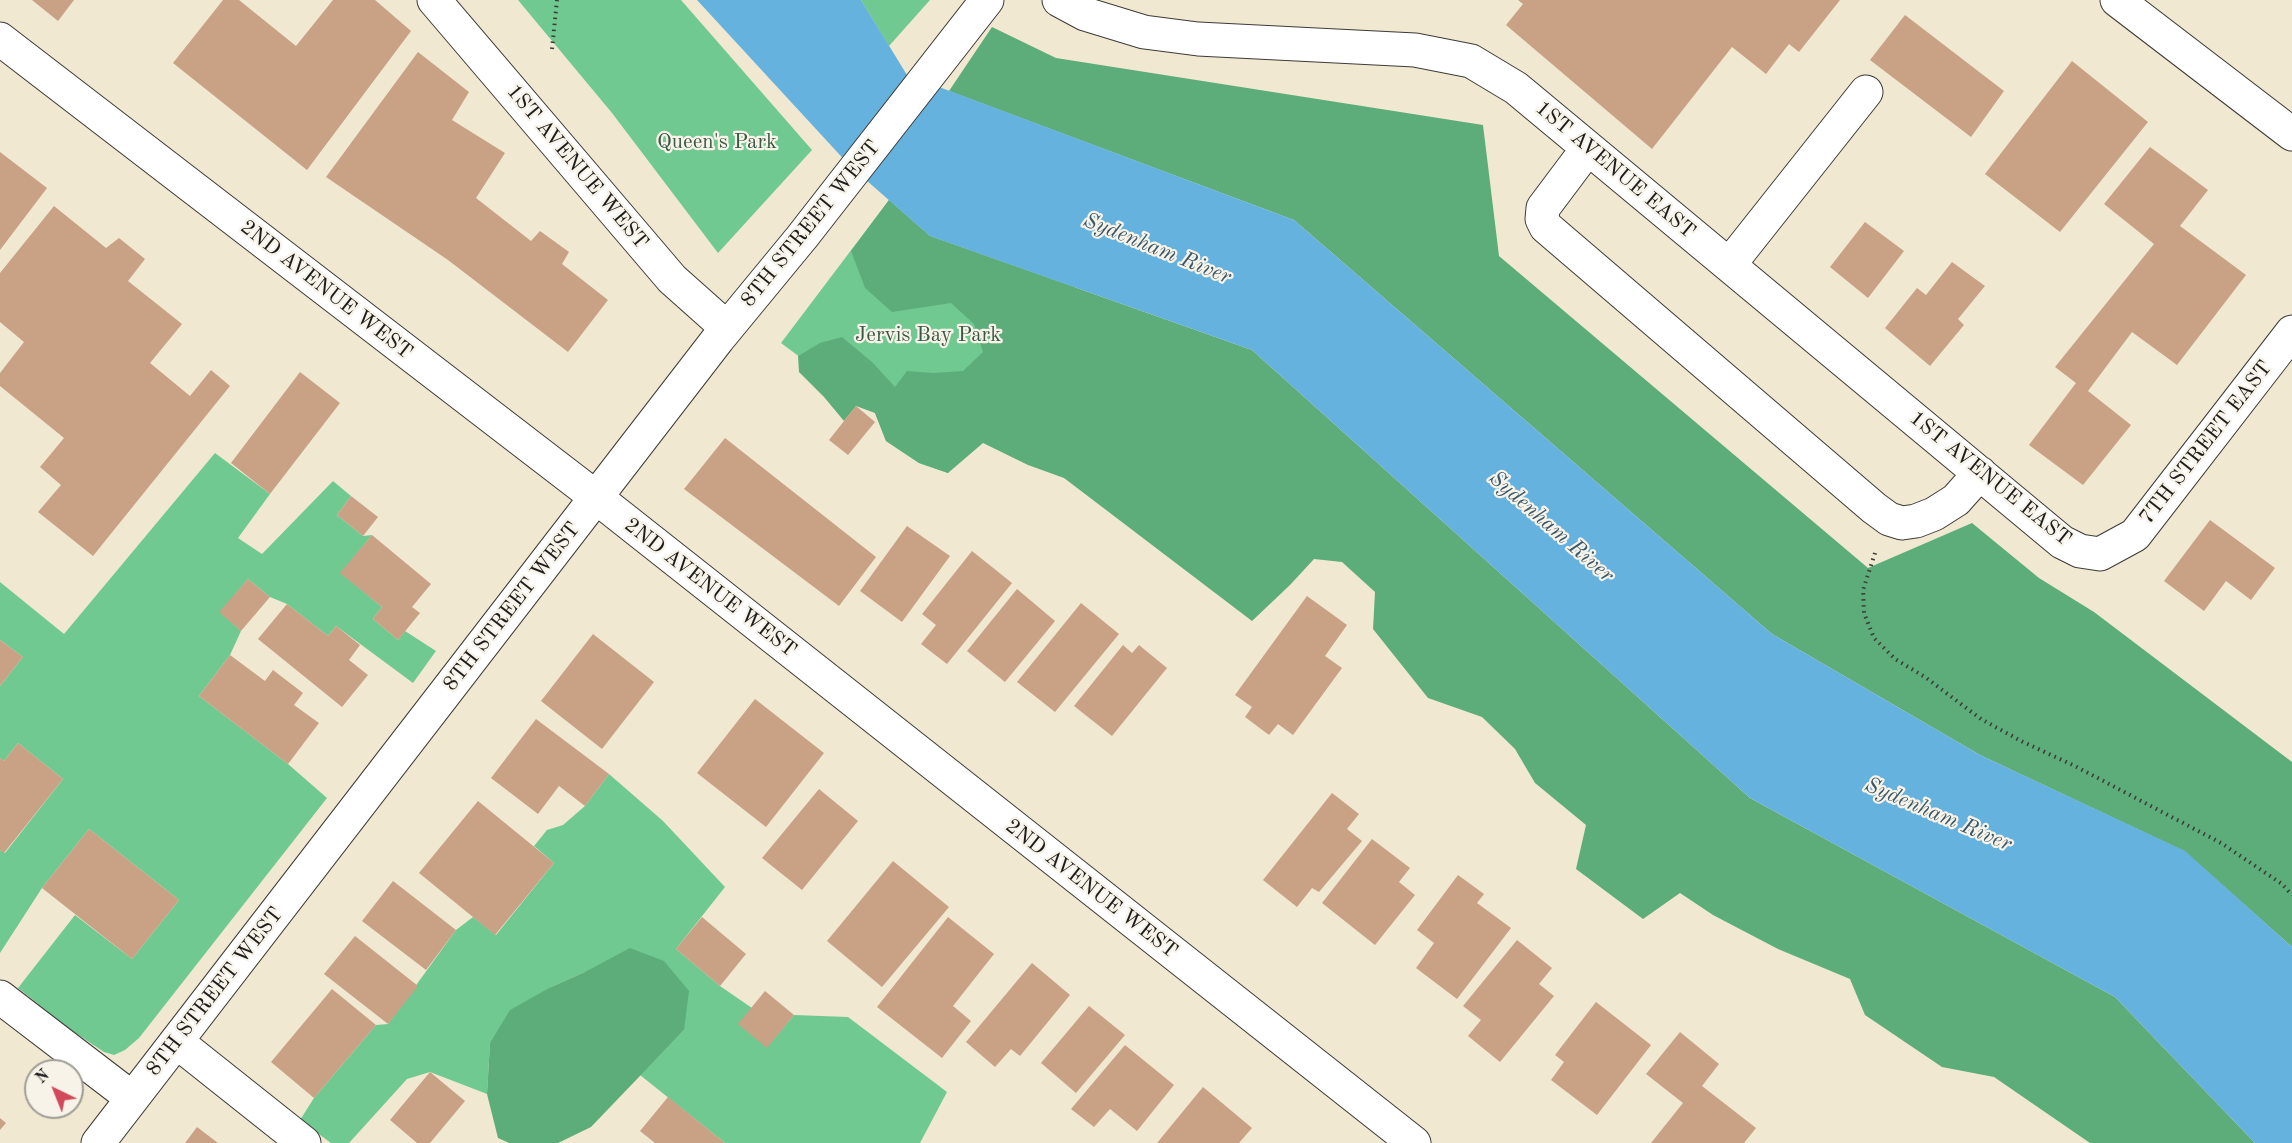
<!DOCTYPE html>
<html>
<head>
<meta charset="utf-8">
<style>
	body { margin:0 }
	#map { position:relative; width:2292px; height:1143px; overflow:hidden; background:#f1e8d1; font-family:"Old Standard TT",serif }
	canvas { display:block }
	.north { position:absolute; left:24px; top:1059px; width:60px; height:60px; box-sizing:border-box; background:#f7f3e8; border:2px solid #9f9d96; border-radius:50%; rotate:317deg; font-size:16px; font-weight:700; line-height:24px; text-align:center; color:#1c1c1c }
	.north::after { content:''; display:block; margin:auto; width:21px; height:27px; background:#d1495b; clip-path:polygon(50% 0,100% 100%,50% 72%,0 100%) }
</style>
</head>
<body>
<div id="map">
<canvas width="2292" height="1143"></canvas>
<div class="north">N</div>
</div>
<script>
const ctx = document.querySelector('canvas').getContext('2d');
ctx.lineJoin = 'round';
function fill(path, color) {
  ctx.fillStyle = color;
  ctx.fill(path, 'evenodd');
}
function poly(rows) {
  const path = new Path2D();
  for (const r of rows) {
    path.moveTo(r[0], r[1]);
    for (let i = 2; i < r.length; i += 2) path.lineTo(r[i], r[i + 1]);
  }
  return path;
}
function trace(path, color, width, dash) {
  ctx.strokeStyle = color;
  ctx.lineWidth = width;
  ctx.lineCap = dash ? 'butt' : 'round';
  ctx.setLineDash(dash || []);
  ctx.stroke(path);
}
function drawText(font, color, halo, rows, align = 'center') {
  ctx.font = font + ' "Old Standard TT",serif';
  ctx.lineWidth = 4.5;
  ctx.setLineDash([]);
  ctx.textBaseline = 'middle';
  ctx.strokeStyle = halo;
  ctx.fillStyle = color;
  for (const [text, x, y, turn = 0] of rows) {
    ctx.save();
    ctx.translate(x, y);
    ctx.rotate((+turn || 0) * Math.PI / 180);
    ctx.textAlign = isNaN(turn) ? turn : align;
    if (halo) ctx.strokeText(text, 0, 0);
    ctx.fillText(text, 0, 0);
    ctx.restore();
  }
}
fill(poly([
	[518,0,681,0,812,150,718,253,612,113],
	[861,0,930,0,889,46],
	[889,200,930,236,1075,287,948,473,919,463,886,441,875,413,781,343],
	[215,453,270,494,238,538,262,554,333,481,351,496,337,515,363,536,372,535,341,573,382,607,373,619,398,640,405,631,436,651,413,683,336,626,328,636,287,604,270,597,248,579,220,612,241,631,230,655,199,696,288,764,327,798,139,1038,125,1050,114,1055,104,1052,71,1030,18,988,75,915,132,959,179,900,89,829,42,888,0,953,0,850,5,853,63,779,18,743,4,761,0,758,0,686,23,657,0,640,0,582,64,634],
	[609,774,663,821,725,887,676,949,720,986,752,1008,739,1024,767,1047,794,1015,848,1017,947,1092,920,1143,725,1143,640,1075,684,1030,585,972,551,987,490,1043,487,1094,430,1072,407,1079,349,1143,331,1143,300,1120,314,1098,376,1025,388,1024,456,930,473,917,496,935,554,863,534,846,547,830,563,825,585,806]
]), '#70c990');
fill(poly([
	[992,27,1056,58,1483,125,1499,256,1868,568,1972,523,2039,578,2094,612,2292,762,2292,947,2184,851,1980,755,1772,634,1294,220,949,91],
	[889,200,930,236,1252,350,1750,798,2115,997,2255,1143,2090,1143,1994,1077,1942,1067,1865,1015,1850,979,1778,949,1713,915,1680,893,1643,919,1576,869,1586,825,1535,783,1515,749,1482,717,1428,698,1373,629,1375,592,1342,562,1314,559,1290,585,1252,621,1064,478,1028,465,983,443,948,473,919,463,886,441,875,413,856,406,844,421,824,397,799,372,798,356,820,343,842,337,872,362,895,387,907,371,933,373,963,371,983,352,974,324,951,303,892,312,865,288,851,251],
	[630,948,664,961,689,991,684,1030,591,1127,558,1143,509,1143,498,1138,487,1094,490,1043,510,1010,551,987,585,972]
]), '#5cad7a');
fill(poly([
	[697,0,861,0,907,75,1294,220,1772,634,1980,755,2185,851,2292,947,2292,1143,2255,1143,2115,997,1750,798,1252,350,930,236,850,166]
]), '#66b2df');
fill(poly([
	[32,0,74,0,58,21],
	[223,0,239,0,296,46,333,0,375,0,411,31,307,170,173,63],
	[1518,0,1840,0,1799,52,1789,44,1766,74,1732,47,1652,149,1506,25,1523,4],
	[1905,15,2004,91,1971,137,1870,60],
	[418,52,469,92,452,120,505,153,476,198,531,241,540,231,569,252,562,264,608,300,568,352,448,260,326,177],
	[2072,61,2148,122,2060,232,1985,174],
	[2150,147,2208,190,2180,226,2246,275,2177,365,2132,332,2088,391,2131,425,2083,485,2029,445,2076,383,2055,367,2154,244,2104,204],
	[0,152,47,188,0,250],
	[54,206,106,248,119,238,145,259,128,281,182,324,150,363,190,396,211,370,230,386,93,556,38,512,61,485,40,467,64,438,0,386,0,373,24,342,0,322,0,273],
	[1865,222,1904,251,1868,298,1830,267],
	[1952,262,1985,286,1958,319,1964,325,1930,366,1885,328,1917,288,1926,295],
	[300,372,340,403,270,494,231,463],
	[856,406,875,422,848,455,829,440],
	[725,438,876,557,839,606,684,489],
	[351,496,378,517,363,536,337,515],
	[2210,520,2275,568,2251,600,2226,581,2204,611,2164,581],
	[907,526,950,556,902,622,860,591],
	[372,535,431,584,412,607,420,613,398,640,373,619,382,607,340,573],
	[972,551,1012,583,947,664,921,644,936,625,922,614],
	[248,579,270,597,241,631,219,612],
	[1017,589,1055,621,1005,682,967,651],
	[1307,596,1347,625,1325,656,1342,668,1293,735,1278,724,1269,735,1245,717,1252,707,1235,695],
	[1081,603,1119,634,1055,712,1017,682],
	[287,604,328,636,336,626,360,645,349,660,368,675,342,707,258,639],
	[593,634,654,682,602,749,541,701],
	[0,640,23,657,0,686],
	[1123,645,1132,653,1139,645,1167,668,1112,736,1074,706],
	[230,655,265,681,273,670,303,693,294,705,319,723,288,764,199,696],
	[755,699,824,753,766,827,697,773],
	[536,719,609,774,585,806,559,786,538,814,491,778],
	[18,743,63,779,4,853,0,850,0,758,4,761],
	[819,789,858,821,802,890,762,858],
	[1332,793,1359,814,1347,829,1362,841,1319,892,1312,888,1297,907,1263,880],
	[478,801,554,863,495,935,419,873],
	[89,829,179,900,132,959,42,888],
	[1372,839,1410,868,1399,882,1415,895,1375,945,1322,903],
	[893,861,949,907,882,987,827,941],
	[1458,875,1484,894,1477,903,1511,928,1457,999,1416,968,1434,943,1417,930],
	[393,881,456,930,426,970,362,921],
	[702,917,746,954,720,986,676,949],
	[948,917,994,954,953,1006,971,1021,942,1058,877,1007],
	[355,936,418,986,388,1024,324,974],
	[1517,940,1552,968,1539,984,1554,996,1500,1062,1468,1036,1481,1020,1463,1006],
	[1032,963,1070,995,1020,1056,1011,1049,995,1067,966,1042],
	[332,989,376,1025,314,1098,271,1062],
	[765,991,794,1015,767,1048,738,1024],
	[1596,1002,1651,1045,1597,1115,1551,1080,1564,1062,1555,1055],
	[1089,1006,1125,1035,1076,1093,1041,1063],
	[1680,1032,1719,1064,1702,1086,1756,1128,1744,1143,1651,1143,1683,1103,1646,1074],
	[1125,1045,1174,1085,1137,1131,1110,1109,1094,1127,1071,1109],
	[430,1072,465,1101,430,1143,417,1143,390,1120],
	[1203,1087,1252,1128,1239,1143,1157,1143],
	[668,1097,725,1143,655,1143,640,1131],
	[0,1118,6,1123,0,1130],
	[197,1127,218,1143,185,1143]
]), '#c9a184');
const minor = poly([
	[434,0,672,279,727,328],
	[1059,0,1085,14,1144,32,1198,39,1415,50,1471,61,1516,88,2062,542,2080,551,2100,554,2135,535,2292,332],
	[2117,0,2292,134],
	[0,39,597,498,1414,1143],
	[1588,148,1543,208,1542,219,1546,227,1874,508,1889,519,1902,523,1916,521,1934,514,1956,500,1980,473],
	[1729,265,1866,92],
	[0,997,132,1098],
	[177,1042,304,1143],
	[98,1143,718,339,802,237,987,0]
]);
trace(minor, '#3c3b37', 35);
trace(poly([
	[552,49,557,0],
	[1875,553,1863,590,1864,613,1874,638,1895,659,1925,677,1981,719,2023,742,2073,765,2221,843,2282,884,2292,895]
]), '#3c3b37', 4, [1.5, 4.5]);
trace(minor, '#fff', 33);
drawText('21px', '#395945', '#f7f3e8', [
	["Queen's Park",717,142],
	["Jervis Bay Park",928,335]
]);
drawText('21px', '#1c1c1c', '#f7f3e8', [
	["1ST AVENUE WEST",577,167,50],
	["1ST AVENUE EAST",1615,170,40],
	["8TH STREET WEST",811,224,-51],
	["2ND AVENUE WEST",326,290,38],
	["7TH STREET EAST",2206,443,-52],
	["1ST AVENUE EAST",1990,479,39],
	["2ND AVENUE WEST",710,588,38],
	["8TH STREET WEST",512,607,-52],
	["2ND AVENUE WEST",1091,889,38],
	["8TH STREET WEST",215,992,-52]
]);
drawText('italic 22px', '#3a586a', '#f7f3e8', [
	["Sydenham River",1157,249,22],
	["Sydenham River",1551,527,41],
	["Sydenham River",1938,815,23]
]);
</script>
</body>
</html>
